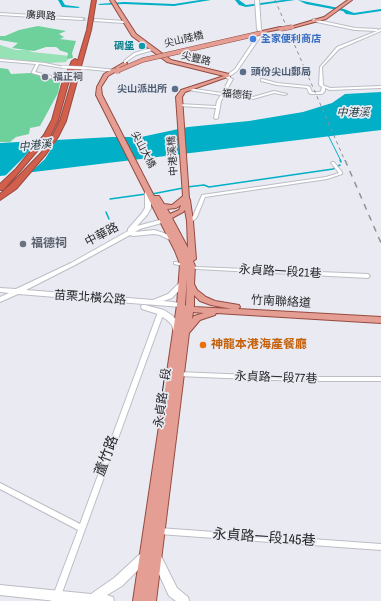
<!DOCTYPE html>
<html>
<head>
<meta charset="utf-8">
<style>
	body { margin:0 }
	canvas { display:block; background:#e9eaf2 }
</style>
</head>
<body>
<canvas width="381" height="601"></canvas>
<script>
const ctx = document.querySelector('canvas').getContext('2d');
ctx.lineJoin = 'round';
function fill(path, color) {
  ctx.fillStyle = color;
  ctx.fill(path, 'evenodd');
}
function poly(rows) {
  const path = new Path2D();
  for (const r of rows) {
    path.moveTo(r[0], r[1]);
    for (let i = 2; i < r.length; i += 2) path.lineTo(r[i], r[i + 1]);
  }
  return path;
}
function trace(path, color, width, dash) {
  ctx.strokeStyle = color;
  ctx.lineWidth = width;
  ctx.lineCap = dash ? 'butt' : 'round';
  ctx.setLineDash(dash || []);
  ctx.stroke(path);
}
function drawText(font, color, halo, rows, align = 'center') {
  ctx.font = font + ' "Archivo Narrow","Noto Sans TC",sans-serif';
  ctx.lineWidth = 3.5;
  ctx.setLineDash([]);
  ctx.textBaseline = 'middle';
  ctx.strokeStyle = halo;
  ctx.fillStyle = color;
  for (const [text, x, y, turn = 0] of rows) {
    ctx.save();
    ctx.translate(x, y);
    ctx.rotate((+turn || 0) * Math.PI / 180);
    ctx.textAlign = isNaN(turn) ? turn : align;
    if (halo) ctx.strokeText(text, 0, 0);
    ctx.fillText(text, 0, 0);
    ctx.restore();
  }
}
fill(poly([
	[0,45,16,50,28,50,32,52,70,56,66,62,49,63,7,59,0,58]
]), '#97e1b6');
fill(poly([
	[38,26,66,31,59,34,64,37,60,39,76,41,72,53,73,58,67,59,68,53,59,50,59,49,56,47,46,47,34,51,12,48,18,43,0,40,0,36,5,36,19,30],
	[0,68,8,69,11,74,31,73,49,77,59,73,65,75,60,83,58,93,40,126,30,128,29,134,16,137,10,142,0,142]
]), '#6ed09b');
fill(poly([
	[381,92,381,130,0,176,0,143,112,137,141,137,188,127,249,121,303,112,332,103,345,94]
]), '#01b0c7');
fill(poly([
	[58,138,45,159,29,174,4,177,25,156,39,139]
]), '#e9eaf2');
trace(poly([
	[328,135,341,161]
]), '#01b0c7', 1);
trace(poly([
	[340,160,341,162],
	[187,187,204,185,209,187,333,169,340,165],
	[152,194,183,188],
	[110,199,146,194],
	[106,212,109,219]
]), '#01b0c7', 1.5);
fill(poly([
	[58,0,62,0,65,5,80,7,78,8,62,7,58,0],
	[200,0,211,0,174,6,124,4,100,5,98,4,124,2,174,4,200,0],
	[235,0,239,0,246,5,283,0,295,0,246,7,239,5,235,0],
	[298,0,344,9,354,13,381,9,381,11,354,15,346,14,343,11,306,4,298,0]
]), '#01b0c7');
trace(poly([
	[82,19,95,20]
]), '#c2c3ca', 3.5, [3.5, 2]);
const street = poly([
	[313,19,355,28,377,29,378,30,381,29,381,31,339,49,322,67,323,85,325,86,330,88,381,86,381,88,330,90,325,88,325,91,322,94,311,94,309,93,307,88,277,85,261,81,261,79,262,79,277,83,308,86,310,87,312,92,320,92,321,91,322,87,319,85,320,67,337,47,377,31,355,30,312,21,313,19],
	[152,48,153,48,153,50,136,55,126,62,126,65,124,64,124,61,134,53,152,48],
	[0,59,45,63,64,67,63,68,39,64,35,72,51,76,51,78,50,78,32,73,32,72,36,64,0,61,0,59],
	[85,67,117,70,118,71,117,72,86,69,85,68,85,67],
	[227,75,229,75,230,78,233,79,225,93,253,97,274,91,287,94,285,95,274,93,253,99,224,95,221,101,218,118,216,119,214,118,216,108,179,106,177,105,179,104,216,106,217,101,221,95,188,90,186,89,188,88,222,93,229,79,226,78,227,75],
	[332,162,334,162,342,172,342,174,327,179,205,197,197,217,192,222,190,222,188,221,193,216,202,195,326,177,339,173,331,163,332,162],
	[174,262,176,262,197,267,368,274,370,276,368,278,197,269,174,264,174,262],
	[161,310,164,312,59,601,51,601,78,530,0,489,0,483,80,524,158,312,161,310],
	[178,372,298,377,381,377,381,381,298,381,178,376,176,375,175,374,176,373,178,372],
	[159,528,381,544,381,550,159,534,157,533,155,531,157,529,159,528]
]);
const secondary = poly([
	[255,0,259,0,261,29,263,33,237,71,229,77,227,77,227,75,235,69,259,33,257,29,255,0],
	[0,13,82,18,84,19,82,20,0,15,0,13],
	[95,19,124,21,126,22,124,23,94,21,95,19],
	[148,189,151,191,151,208,147,215,137,226,163,219,166,221,165,222,140,229,135,232,154,230,164,233,176,239,177,240,176,241,172,241,160,235,154,234,133,236,130,235,75,265,26,290,153,300,168,294,181,281,183,281,186,283,172,298,163,301,181,303,185,305,183,307,181,307,18,294,0,302,0,297,9,293,0,292,0,288,16,289,71,263,128,231,128,229,142,213,145,208,145,191,148,189],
	[142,305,145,305,164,310,173,316,179,324,181,332,180,334,174,334,172,325,167,320,158,314,142,309,141,307,142,305],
	[144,552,148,554,149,557,148,560,122,586,107,595,113,597,114,601,56,601,0,595,0,585,91,594,114,578,140,554,144,552],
	[157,554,161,556,177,588,188,597,189,601,176,601,169,596,152,559,153,556,157,554]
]);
const primary = poly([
	[110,0,114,0,136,34,171,60,229,74,230,76,185,92,182,97,189,198,190,200,193,221,196,259,193,261,195,266,194,284,197,290,206,297,215,301,239,305,240,307,238,309,381,317,381,323,216,313,215,315,200,320,189,333,156,601,133,601,177,305,180,264,175,251,96,95,97,87,104,74,123,63,127,63,127,65,108,76,101,87,102,95,154,196,159,196,164,204,172,205,183,196,176,97,181,90,224,76,167,62,132,36,110,0],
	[181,205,179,210,170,214,167,209,176,208,181,205],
	[185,210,187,221,188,248,172,218,183,212,185,210],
	[187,277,186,305,185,306,185,305,187,277],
	[194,295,200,301,211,305,232,309,194,307,194,295],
	[193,312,204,313,194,316,192,319,193,312],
	[348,0,352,0,326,19,292,28,290,27,324,17,348,0],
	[280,27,282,28,281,29,260,33,258,32,280,27]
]);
const highway = poly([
	[92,0,96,0,91,30,66,121,58,137,46,154,16,189,0,200,0,194,10,185,42,152,52,137,60,121,87,30,92,0],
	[75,59,78,61,68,84,58,120,50,136,20,171,3,190,0,190,0,184,16,169,44,135,52,120,62,84,72,61,75,59]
]);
trace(street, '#bcbdc5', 2);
trace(secondary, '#bcbdc5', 2);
trace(primary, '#964b40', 2);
trace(highway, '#964b40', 2);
fill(street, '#fff');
fill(secondary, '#fff');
fill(primary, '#e49e94');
fill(highway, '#d25e4c');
trace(poly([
	[275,0,345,161]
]), '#8f8f95', 1, [3.5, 3.5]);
trace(poly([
	[345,160,381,243]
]), '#8f8f95', 1.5, [6, 6]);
const streetBridge = poly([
	[63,67,86,68]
]);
const primaryBridgeFar1 = poly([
	[281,29,292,27],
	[117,71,143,60,261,33]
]);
const primaryBridge = poly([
	[117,71,118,70]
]);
trace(streetBridge, '#bcbdc5', 3.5, []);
trace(primaryBridgeFar1, '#964b40', 5, []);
trace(primaryBridge, '#964b40', 7, []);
trace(streetBridge, '#fff', 2.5);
trace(primaryBridgeFar1, '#e49e94', 4);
trace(primaryBridge, '#e49e94', 5.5);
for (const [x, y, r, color] of [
	[253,39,4,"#3f7fe0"],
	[142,46,4,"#0f9aa8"],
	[243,72,4,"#5c6f8a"],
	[45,77,4,"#6b7280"],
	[175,89,4,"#5c6f8a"],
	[23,244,4,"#6b7280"],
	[203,345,4,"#e8710a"]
]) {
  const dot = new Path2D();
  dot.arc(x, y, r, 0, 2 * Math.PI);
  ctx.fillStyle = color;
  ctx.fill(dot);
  trace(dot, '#e9eaf2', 1.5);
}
drawText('10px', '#28282b', '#e9eaf2', [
	["廣興路",41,16,4],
	["尖山陸橋",184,40,-13],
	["尖豐路",196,59,13],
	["福德街",237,95,5],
	["尖山大橋",143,150,62],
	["中港溪橋",173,156,-94]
]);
drawText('bold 10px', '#366cbe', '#e9eaf2', [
	["全家便利商店",261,39]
], 'left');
drawText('bold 10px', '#0d838f', '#e9eaf2', [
	["碉堡",134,46]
], 'right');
drawText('bold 10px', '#4e5e75', '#e9eaf2', [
	["頭份尖山郵局",251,72],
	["尖山派出所",167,89,"right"]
], 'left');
drawText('bold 10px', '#5b616d', '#e9eaf2', [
	["福正祠",53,77]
], 'left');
drawText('italic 11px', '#233b3f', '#e9eaf2', [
	["中港溪",353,113],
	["中港溪",35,146,-6]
]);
drawText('12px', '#28282b', '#e9eaf2', [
	["中華路",102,235,-28],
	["永貞路一段21巷",280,272,3],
	["苗栗北橫公路",90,298,4],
	["竹南聯絡道",281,302,3],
	["永貞路一段77巷",276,378,2],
	["永貞路一段",163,398,-82]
]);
drawText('bold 12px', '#5b616d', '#e9eaf2', [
	["福德祠",31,244]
], 'left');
drawText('bold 12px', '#c56008', '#e9eaf2', [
	["神龍本港海產餐廳",211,345]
], 'left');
drawText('14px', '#28282b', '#e9eaf2', [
	["蘆竹路",107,456,-70],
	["永貞路一段145巷",264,538,4]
]);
</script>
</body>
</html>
